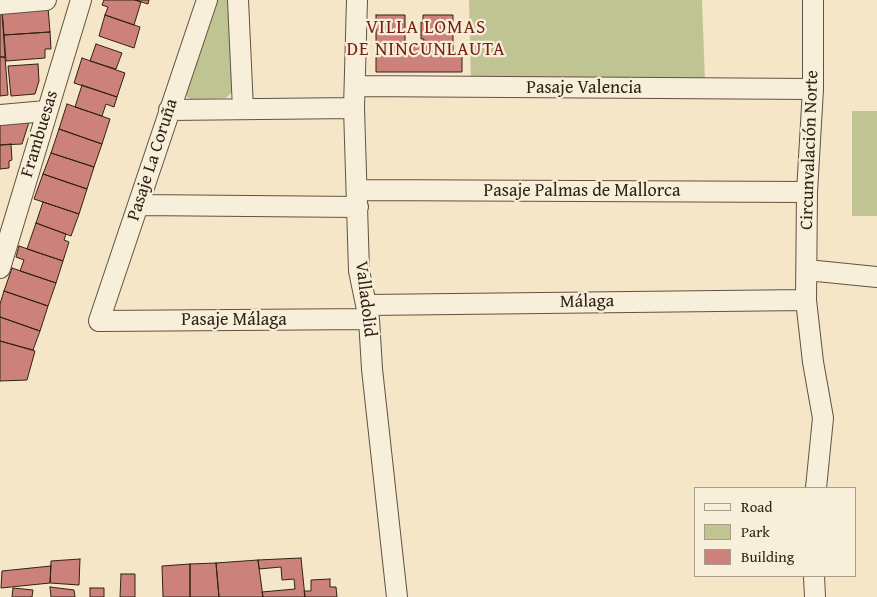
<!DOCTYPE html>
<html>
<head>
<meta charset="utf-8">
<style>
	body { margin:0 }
	#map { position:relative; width:877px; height:597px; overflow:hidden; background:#f5e6c8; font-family:"Gentium Book Plus",serif }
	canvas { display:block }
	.legend { position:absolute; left:694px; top:487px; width:162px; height:90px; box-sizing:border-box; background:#f8efdb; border:1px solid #a89d8b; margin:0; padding:6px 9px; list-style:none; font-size:15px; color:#302214 }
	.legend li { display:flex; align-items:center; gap:10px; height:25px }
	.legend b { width:25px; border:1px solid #a89d8b }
</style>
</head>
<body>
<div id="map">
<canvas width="877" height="597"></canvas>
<ul class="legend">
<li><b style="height:6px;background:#f8efdb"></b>Road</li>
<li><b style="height:14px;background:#c0c493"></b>Park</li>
<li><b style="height:14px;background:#cc827a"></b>Building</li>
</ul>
</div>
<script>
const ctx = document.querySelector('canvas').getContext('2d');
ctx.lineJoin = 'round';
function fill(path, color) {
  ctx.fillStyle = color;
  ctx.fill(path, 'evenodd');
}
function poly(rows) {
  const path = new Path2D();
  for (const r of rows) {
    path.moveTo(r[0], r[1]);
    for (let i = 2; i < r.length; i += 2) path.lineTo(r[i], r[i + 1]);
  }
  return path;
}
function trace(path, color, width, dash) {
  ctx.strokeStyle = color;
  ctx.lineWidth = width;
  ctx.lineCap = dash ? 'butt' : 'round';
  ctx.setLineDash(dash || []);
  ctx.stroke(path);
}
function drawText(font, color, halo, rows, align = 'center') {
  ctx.font = font + ' "Gentium Book Plus",serif';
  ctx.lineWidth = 4.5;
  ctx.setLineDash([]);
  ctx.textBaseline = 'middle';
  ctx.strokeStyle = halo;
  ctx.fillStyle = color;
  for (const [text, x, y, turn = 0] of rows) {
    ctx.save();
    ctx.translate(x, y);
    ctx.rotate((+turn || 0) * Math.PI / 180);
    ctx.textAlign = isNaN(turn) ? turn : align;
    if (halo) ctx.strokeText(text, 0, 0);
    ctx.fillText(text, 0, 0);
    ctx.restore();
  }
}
fill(poly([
	[218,0,229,0,232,92,226,98,191,99,187,97,186,94,216,2],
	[469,0,702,0,705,83,471,83],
	[852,111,877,111,877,216,852,216]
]), '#c0c493');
const building = poly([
	[104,0,135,0,141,2,134,25,105,15,108,7,102,5,104,0],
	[135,0,149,0,148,4,135,0],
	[48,7,50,32,4,35,2,10,48,7],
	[0,10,2,10,5,57,0,57,0,10],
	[105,15,140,27,134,48,99,36,105,15],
	[376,15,405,15,405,46,423,46,424,39,421,39,421,22,423,23,423,15,453,15,453,56,462,56,462,72,376,72,376,15],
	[50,32,51,49,45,49,45,58,6,61,4,35,50,32],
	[96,44,122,53,116,69,90,61,96,44],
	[0,57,5,57,8,95,0,96,0,57],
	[82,58,125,73,117,97,74,83,82,58],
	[38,64,39,81,35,94,11,96,8,66,38,64],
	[82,85,117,97,114,107,106,104,102,116,75,107,82,85],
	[67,104,110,119,102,144,59,129,67,104],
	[30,119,22,144,0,145,0,121,30,119],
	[59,129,102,144,94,167,51,153,59,129],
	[11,144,12,160,9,161,9,168,0,169,0,145,11,144],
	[51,153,94,167,87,189,43,174,51,153],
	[43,174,87,189,79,214,34,199,43,174],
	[43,202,79,214,71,236,36,223,43,202],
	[36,223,66,234,64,240,69,242,63,261,27,249,36,223],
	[19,246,63,261,56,283,20,271,24,260,16,257,19,246],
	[12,268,56,283,48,306,4,291,12,268],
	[4,291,48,306,40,331,0,317,0,304,4,291],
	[0,317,40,331,33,350,0,341,0,317],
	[0,341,35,351,27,380,0,381,0,341],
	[301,558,305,597,263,597,262,592,295,589,294,579,282,580,281,567,259,569,258,560,301,558],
	[80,559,79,585,50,583,51,561,80,559],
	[258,560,263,597,219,597,216,563,258,560],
	[216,563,219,597,190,597,190,564,216,563],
	[190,564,190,597,163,597,162,566,190,564],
	[51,566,50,583,1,588,2,571,51,566],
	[121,574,135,574,135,597,120,597,121,574],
	[330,579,330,587,336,587,337,597,305,597,304,591,311,591,311,580,330,579],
	[50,587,74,590,75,597,51,597,50,587],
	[13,588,33,590,32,597,12,597,13,588],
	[90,588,104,588,104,597,90,597,90,588]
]);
fill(building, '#cc827a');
trace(building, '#302214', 1);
const street = poly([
	[207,0,99,321,369,319],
	[238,0,243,109],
	[357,0,354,108,359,271,369,319,372,369,397,597],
	[813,0,813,89,807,192,806,300,813,362,823,418,816,488],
	[0,4,46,0],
	[355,86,813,89],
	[169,110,354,108],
	[0,115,46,111],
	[357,190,807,192],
	[139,205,358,207],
	[0,268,81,0],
	[807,270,877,277],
	[367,305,806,300],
	[814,576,815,597]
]);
trace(street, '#615341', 22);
trace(street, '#f8efdb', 20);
drawText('18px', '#302214', '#f8efdb', [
	["Pasaje Valencia",584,88],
	["Frambuesas",40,134,-73],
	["Circunvalación Norte",810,150,-88],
	["Pasaje La Coruña",153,160,-72],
	["Pasaje Palmas de Mallorca",582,191],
	["Valladolid",365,299,83],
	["Málaga",587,302,-1],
	["Pasaje Málaga",234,320]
]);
ctx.letterSpacing = '1px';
drawText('19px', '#7a1f14', '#f8efdb', [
	["VILLA LOMAS",426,28],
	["DE NINCUNLAUTA",426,50]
]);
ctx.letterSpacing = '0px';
</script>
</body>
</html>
